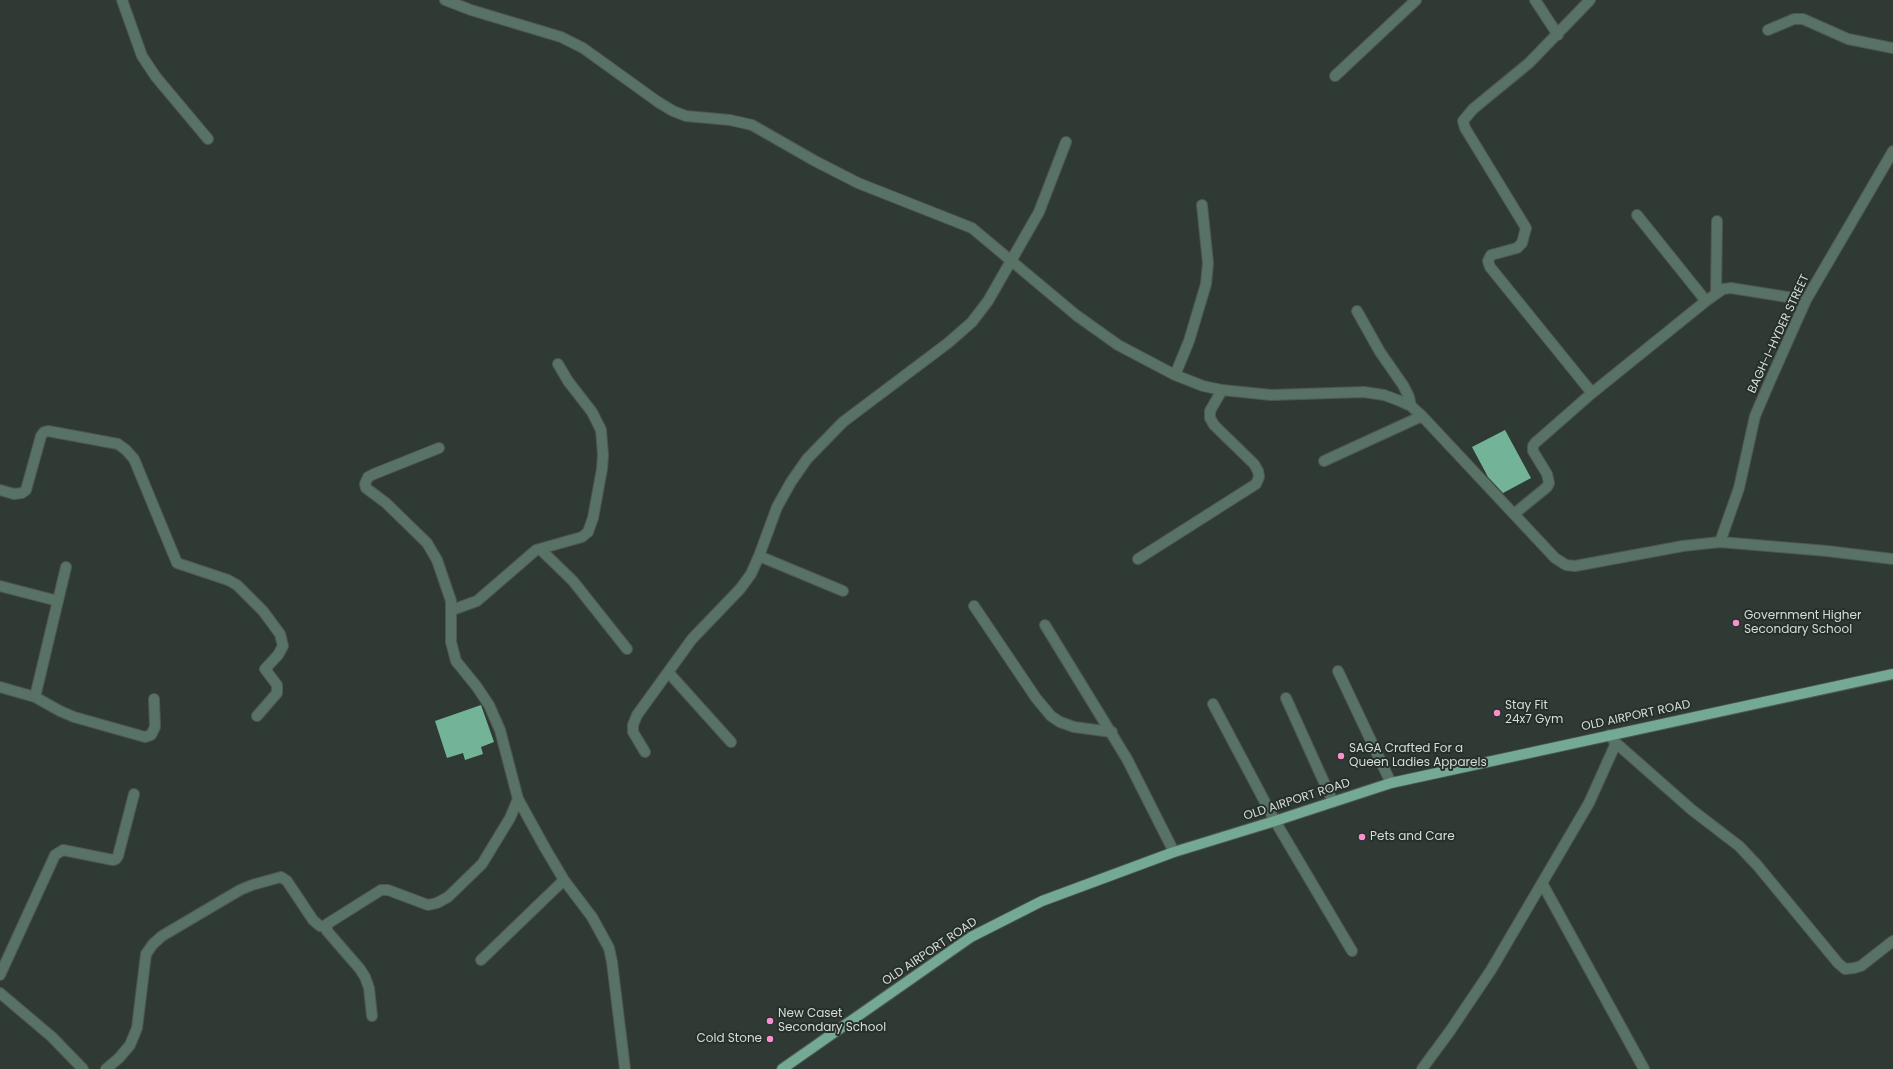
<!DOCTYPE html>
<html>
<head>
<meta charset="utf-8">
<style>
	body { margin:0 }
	canvas { display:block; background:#303a35 }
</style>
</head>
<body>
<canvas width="1893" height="1069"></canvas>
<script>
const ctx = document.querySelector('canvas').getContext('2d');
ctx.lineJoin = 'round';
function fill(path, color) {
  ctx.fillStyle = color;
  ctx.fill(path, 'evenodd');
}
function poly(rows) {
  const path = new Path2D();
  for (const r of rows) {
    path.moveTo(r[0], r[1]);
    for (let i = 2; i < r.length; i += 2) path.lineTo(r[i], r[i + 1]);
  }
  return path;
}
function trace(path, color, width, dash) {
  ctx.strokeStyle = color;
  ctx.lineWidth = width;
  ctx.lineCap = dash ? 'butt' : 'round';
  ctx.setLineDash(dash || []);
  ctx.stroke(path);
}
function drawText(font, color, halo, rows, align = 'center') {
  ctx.font = font + ' Poppins,sans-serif';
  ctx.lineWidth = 4;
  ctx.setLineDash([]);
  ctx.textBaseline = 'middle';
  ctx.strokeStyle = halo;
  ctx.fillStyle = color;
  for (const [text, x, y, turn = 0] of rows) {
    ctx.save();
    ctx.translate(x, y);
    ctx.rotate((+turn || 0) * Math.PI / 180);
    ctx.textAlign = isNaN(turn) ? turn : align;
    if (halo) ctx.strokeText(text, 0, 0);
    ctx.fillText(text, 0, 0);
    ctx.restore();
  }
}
fill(poly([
	[1505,430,1531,478,1503,493,1488,477,1472,447],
	[481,705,494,742,481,747,483,754,465,760,463,753,447,758,435,721]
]), '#73b499');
const minor = poly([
	[122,0,142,56,156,77,208,139],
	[445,0,471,10,561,37,583,48,658,102,673,111,686,116,730,120,752,125,815,161,858,183,972,228,1076,315,1118,345,1175,375,1203,386,1222,390,1271,395,1364,392,1384,395,1400,401,1411,406,1422,416,1555,558,1566,565,1575,566,1683,546,1720,542,1827,551,1893,559],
	[1535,0,1558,35],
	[1590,0,1529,63,1473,109,1463,121,1465,128,1526,228,1522,243,1517,248,1491,255,1488,261,1490,267,1592,393],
	[1768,30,1794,19,1803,19,1848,39,1893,48],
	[1335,76,1416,0],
	[1637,215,1706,301],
	[1716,294,1717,221],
	[1357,311,1380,352,1403,385,1409,397,1411,406],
	[1175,375,1189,341,1206,284,1208,263,1202,205],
	[439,448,374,474,368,477,365,484,366,488,386,503,427,543,437,560,451,601,451,642,456,661,477,687,489,705,500,730,518,799,545,848,564,880,592,917,609,948,612,962,625,1069],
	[1324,461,1422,416],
	[0,490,14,494,22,493,26,490,41,436,44,432,48,431,118,444,126,450,134,459,177,563,228,580,237,585,263,611,280,634,283,646,278,655,265,669,277,685,277,693,257,716],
	[1514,514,1547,487,1549,483,1547,474,1533,451,1533,446,1535,443,1592,393,1706,301,1723,289,1731,288,1806,300],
	[1720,542,1739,488,1755,416,1770,381,1806,300,1893,151],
	[540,549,573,581,627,649],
	[759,556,843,591],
	[1138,559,1256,484,1259,477,1258,471,1254,464,1214,425,1210,418,1210,411,1222,390],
	[0,586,58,601],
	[974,606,1036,698,1051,716,1060,722,1074,727,1112,732],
	[452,610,477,601,536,550,582,537,588,532,593,518,602,469,603,455,601,430,592,412,568,381,558,364],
	[1045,625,1127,759,1174,852],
	[1338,671,1391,783],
	[668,672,731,742],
	[0,687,35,697,60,711,74,717,145,737,151,735,155,727,154,699],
	[35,697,66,567],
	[1286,698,1333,802],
	[1213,704,1275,821,1352,951],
	[1609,735,1616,743,1692,810,1739,846,1757,865,1838,963,1845,969,1854,968,1861,966,1893,941],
	[645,752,633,732,633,725,637,715,692,639,740,589,751,574,759,556,777,507,791,482,807,459,843,422,948,343,972,322,988,301,1039,212,1066,142],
	[1542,883,1644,1069],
	[481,960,564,880],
	[0,975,55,855,63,850,113,860,116,859,118,856,134,794],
	[0,993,52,1037,83,1069],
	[372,1016,369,988,365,977,360,969,327,931,327,924,381,890,388,890,428,905,437,903,448,897,482,864,510,818,518,799],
	[106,1069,119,1058,130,1045,137,1028,146,954,153,944,162,936,240,890,252,885,281,877,287,881,313,920,320,926,326,927],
	[1422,1069,1450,1031,1491,970,1589,803,1616,743]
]);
const major = poly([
	[782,1069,971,937,1042,901,1174,852,1275,821,1391,783,1893,674]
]);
trace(minor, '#4e5753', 12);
trace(major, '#4e5753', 12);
trace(minor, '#587266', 10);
trace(major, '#74aa93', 10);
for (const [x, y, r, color] of [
	[1736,623,4,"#f890cb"],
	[1497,713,4,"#f890cb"],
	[1341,756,4,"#f890cb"],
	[1362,837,4,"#f890cb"],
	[770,1021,4,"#f890cb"],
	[770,1039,4,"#f890cb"]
]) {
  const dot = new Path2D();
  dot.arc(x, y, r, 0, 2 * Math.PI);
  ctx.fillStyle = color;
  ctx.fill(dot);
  trace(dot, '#26302b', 1.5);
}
drawText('12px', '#d6dcd9', '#26302b', [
	["BAGH-I-HYDER STREET",1779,334,-65],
	["OLD AIRPORT ROAD",1636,716,-12],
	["OLD AIRPORT ROAD",1297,800,-18],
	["OLD AIRPORT ROAD",930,952,-34]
]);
drawText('12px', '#d6dcd9', '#26302b', [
	["Government Higher",1744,616],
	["Secondary School",1744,630],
	["Stay Fit",1505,706],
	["24x7 Gym",1505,720],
	["SAGA Crafted For a",1349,749],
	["Queen Ladies Apparels",1349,763],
	["Pets and Care",1370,837],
	["New Caset",778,1014],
	["Secondary School",778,1028],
	["Cold Stone",762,1039,"right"]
], 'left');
</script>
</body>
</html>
